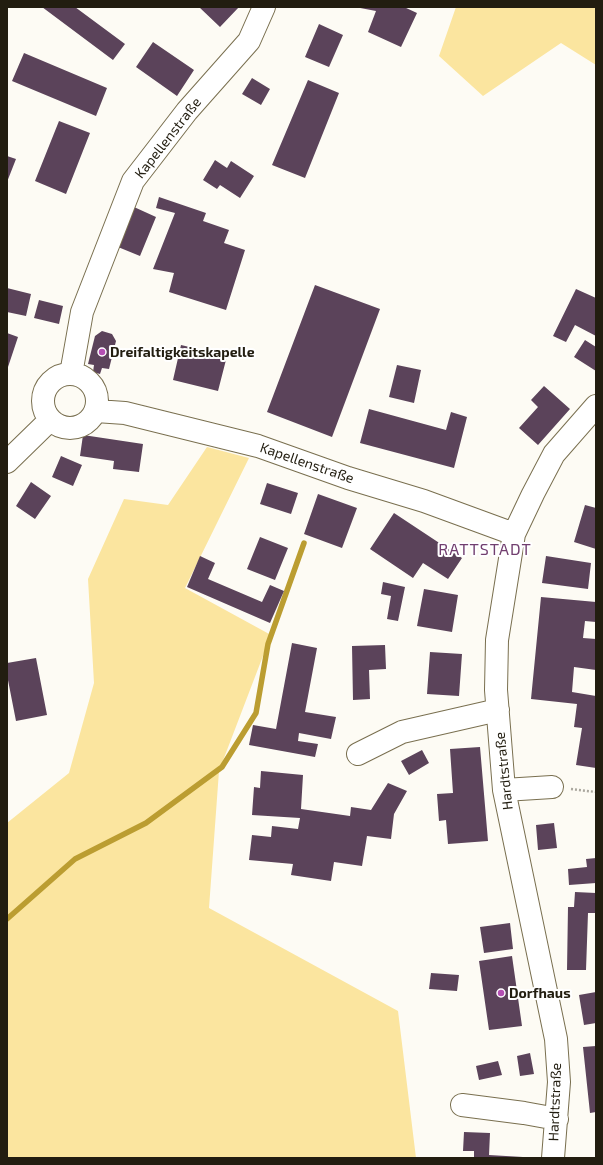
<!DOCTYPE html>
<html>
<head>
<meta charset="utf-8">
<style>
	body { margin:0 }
	#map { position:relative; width:603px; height:1165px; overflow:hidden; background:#fdfbf4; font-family:"Exo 2",sans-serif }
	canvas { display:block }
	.frame { position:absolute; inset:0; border:8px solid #221d10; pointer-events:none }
</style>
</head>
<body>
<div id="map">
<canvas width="603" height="1165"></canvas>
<div class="frame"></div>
</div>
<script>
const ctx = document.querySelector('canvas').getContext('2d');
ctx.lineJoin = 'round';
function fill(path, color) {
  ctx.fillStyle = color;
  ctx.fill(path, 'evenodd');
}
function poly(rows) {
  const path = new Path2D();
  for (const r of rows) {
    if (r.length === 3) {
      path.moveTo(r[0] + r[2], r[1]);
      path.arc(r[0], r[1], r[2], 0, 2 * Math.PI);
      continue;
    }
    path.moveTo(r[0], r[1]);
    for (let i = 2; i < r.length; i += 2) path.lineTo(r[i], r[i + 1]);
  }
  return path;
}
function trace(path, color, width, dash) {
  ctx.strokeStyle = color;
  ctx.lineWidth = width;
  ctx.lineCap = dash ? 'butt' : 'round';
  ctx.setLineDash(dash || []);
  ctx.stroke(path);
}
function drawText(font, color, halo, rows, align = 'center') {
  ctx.font = font + ' "Exo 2",sans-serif';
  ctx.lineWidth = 4;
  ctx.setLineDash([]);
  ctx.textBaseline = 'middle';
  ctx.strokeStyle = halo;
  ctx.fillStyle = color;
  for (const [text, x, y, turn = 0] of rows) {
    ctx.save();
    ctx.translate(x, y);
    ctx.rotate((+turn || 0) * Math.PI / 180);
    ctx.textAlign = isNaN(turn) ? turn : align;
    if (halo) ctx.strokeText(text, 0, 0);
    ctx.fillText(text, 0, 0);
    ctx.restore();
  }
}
fill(poly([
	[456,7,596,7,596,65,561,43,483,96,439,56],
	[207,447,249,458,185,588,271,635,219,771,209,908,398,1011,416,1158,7,1158,7,823,69,773,94,683,88,579,124,499,168,505]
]), '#fbe59f');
trace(poly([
	[7,919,75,859,146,823,222,767,256,713,268,644,304,543]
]), '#bb9d31', 5.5);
fill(poly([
	[42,7,75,7,125,44,113,60],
	[199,7,239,7,220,27],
	[355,7,404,7,417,13,401,47,368,32,376,11],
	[319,24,343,35,329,67,305,57],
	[153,42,194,70,177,96,136,67],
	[24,53,107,88,96,116,12,81],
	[252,78,270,89,261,105,242,94],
	[308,80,339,93,305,178,272,165],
	[59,121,90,133,66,194,35,181],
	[7,156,16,159,7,182],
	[215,160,227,168,231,161,254,176,240,198,220,185,217,189,203,180],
	[159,197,206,213,203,221,229,230,224,243,245,250,226,310,169,292,174,273,153,269,175,213,156,208],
	[134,207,156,217,140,256,118,247],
	[315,285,380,309,332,437,267,412],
	[7,288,31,294,26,316,7,312],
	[576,289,596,298,596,336,575,325,566,342,553,336],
	[39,300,63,306,59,324,34,318],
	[102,331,112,334,116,341,109,369,102,368,100,374,93,372,94,365,88,364,95,336],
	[7,333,18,337,7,370],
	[585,340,596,347,596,371,574,357],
	[181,345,227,356,218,391,173,380],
	[397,365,421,370,414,403,389,397],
	[544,386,570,409,538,445,519,428,538,407,531,400],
	[369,409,446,430,451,412,467,417,454,468,360,443],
	[83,435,143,444,139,472,113,469,114,461,80,456],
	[61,456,82,465,73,486,52,477],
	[31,482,51,496,35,519,16,506],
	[267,483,298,493,291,514,260,504],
	[318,494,357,508,342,548,304,534],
	[585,505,596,508,596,549,574,542],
	[394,513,462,558,448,579,423,563,413,578,370,549],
	[260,537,288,548,275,580,247,569],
	[200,556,215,563,208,579,262,602,270,585,284,591,270,623,187,587],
	[546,556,591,563,588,589,542,583],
	[383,582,405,587,398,621,387,619,391,596,381,594],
	[424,589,458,595,452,632,417,626],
	[541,597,596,602,596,622,585,621,583,638,596,639,596,670,574,667,572,692,596,696,596,768,576,765,582,728,574,727,577,704,531,699],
	[292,643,317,648,305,712,336,717,331,739,299,733,298,741,318,744,315,757,249,745,253,725,276,729],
	[385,645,386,669,369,670,370,699,353,700,352,646],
	[430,652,462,654,459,696,427,694],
	[36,658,47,715,16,721,7,675,7,663],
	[480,747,488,841,448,844,446,820,439,821,437,794,453,793,450,749],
	[422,750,429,763,409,775,401,761],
	[261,771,303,775,301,809,350,816,351,807,371,810,388,783,407,791,394,814,391,839,367,836,362,866,334,862,331,881,291,875,293,864,249,860,252,835,271,837,272,826,298,829,300,818,252,815,254,787,260,788],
	[554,823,557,848,538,850,536,825],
	[596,858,596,883,569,885,568,869,587,867,586,859],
	[575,892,596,893,596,913,588,913,586,970,567,970,568,907,574,907],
	[510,923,513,949,484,953,480,927],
	[512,956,522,1026,489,1030,479,961],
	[431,973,459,975,457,991,429,989],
	[596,992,596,1023,584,1025,579,995],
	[596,1046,596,1112,590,1113,583,1047],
	[530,1053,534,1074,520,1076,517,1056],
	[498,1061,502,1075,479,1080,476,1066],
	[464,1132,490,1133,489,1155,523,1157,522,1158,474,1158,474,1151,463,1151]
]), '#5b435a');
const minor = poly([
	[71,374,82,312,133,181,187,111,249,41,264,7],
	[70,401,27],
	[96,411,125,413,258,446,348,478,424,501,514,534],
	[7,462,50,420],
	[358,754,402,732,498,710],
	[504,790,552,787],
	[462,1105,524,1113,557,1119],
	[553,1158,559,1082,556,1039,504,790,496,690,497,640,514,534,533,494,554,454,596,406]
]);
trace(minor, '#796f4f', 24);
trace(poly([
	[571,789,596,792]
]), '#aaa79e', 2.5, [2, 2]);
trace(minor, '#fff', 22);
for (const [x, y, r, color] of [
	[102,352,4,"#b44fb3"],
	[501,993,4,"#b44fb3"]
]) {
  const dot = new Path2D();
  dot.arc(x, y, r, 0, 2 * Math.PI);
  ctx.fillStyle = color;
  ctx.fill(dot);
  trace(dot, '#fff', 1.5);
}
drawText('14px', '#221d10', '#fff', [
	["Kapellenstraße",168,138,-52],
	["Kapellenstraße",307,463,19],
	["Hardtstraße",504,771,-96],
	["Hardtstraße",555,1102,-88]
]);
drawText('bold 14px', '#221d10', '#fff', [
	["Dreifaltigkeitskapelle",110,352],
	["Dorfhaus",509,993]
], 'left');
ctx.letterSpacing = '1px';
drawText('16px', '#713e6f', '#fff', [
	["RATTSTADT",485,550]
]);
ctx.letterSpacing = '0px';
</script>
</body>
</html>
